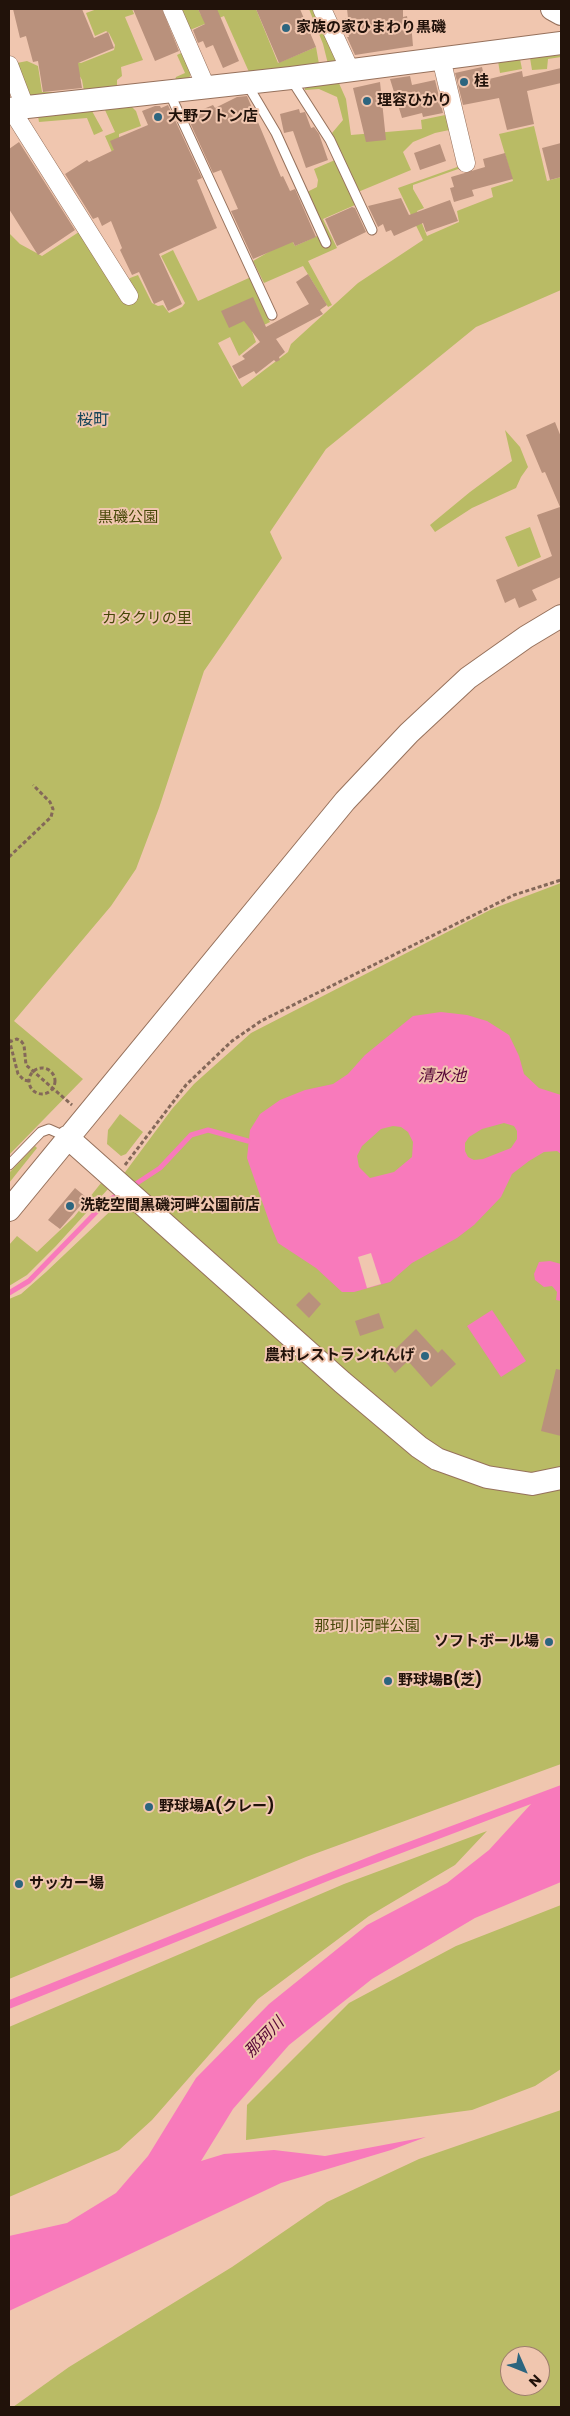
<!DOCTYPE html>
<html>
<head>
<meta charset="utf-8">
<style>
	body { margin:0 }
	#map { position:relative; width:570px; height:2416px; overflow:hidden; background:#f0c6af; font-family:Poppins,sans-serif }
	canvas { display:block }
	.frame { position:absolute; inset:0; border:10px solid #21120a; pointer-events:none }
	.north { position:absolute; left:500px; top:2346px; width:50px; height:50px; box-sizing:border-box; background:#f0c6af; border:1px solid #9d7e6d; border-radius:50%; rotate:134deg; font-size:14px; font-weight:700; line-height:20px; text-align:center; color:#21120a }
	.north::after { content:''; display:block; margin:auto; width:18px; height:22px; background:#2c657f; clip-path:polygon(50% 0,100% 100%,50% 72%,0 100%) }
</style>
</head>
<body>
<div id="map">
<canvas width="570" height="2416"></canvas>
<div class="frame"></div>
<div class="north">N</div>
</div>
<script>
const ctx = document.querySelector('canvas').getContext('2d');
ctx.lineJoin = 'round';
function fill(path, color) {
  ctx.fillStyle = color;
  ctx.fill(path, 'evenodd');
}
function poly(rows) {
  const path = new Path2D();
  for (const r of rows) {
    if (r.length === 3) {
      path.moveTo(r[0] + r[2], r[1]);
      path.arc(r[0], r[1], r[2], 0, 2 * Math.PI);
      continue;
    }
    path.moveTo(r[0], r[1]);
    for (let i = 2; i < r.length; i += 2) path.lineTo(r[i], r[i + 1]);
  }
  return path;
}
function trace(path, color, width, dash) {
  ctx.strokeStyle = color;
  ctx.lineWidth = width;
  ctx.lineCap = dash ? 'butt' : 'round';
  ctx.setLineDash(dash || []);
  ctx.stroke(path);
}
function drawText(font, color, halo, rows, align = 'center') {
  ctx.font = font + ' Poppins,"Noto Sans JP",sans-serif';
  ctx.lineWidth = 4;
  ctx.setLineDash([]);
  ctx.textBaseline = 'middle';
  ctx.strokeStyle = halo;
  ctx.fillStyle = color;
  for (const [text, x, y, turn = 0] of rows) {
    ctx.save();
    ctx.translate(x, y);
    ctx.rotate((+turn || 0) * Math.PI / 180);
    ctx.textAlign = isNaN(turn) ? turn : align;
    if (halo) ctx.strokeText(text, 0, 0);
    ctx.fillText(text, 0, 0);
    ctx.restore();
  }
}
fill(poly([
	[49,9,57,9,77,62,81,63,114,50,115,45,109,33,106,31,95,36,86,13,97,9,132,9,134,14,125,17,143,60,121,67,122,76,117,80,117,87,84,91,82,80,54,30],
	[181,9,198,9,201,15,216,9,256,9,278,63,316,47,319,64,249,72,224,16,190,30],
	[309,9,317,9,339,62,328,64,323,44],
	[183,52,192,72,189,78,175,80,176,77,185,73,177,55],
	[561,55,561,57,548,59,547,69,532,70,530,58],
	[520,59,522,69,500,73,498,61],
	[27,61,38,66,42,92,52,92,52,96,29,99,17,63],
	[338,81,346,99,351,135,422,129,421,120,450,114,454,129,435,133,413,142,403,152,411,170,358,192,332,133,343,120,337,97,319,89,305,90,305,85],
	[131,106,136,111,141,126,119,134,119,143,128,189,105,136,115,132,105,110],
	[92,111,103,131,94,135,87,118,39,122,38,116],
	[534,126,547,181,561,177,561,290,476,327,326,449,270,532,282,558,204,671,159,808,136,869,111,906,14,1021,83,1079,9,1155,9,233,20,244,42,256,82,230,121,287,130,278,138,275,152,303,158,306,163,305,169,313,182,307,185,303,161,256,173,250,198,301,251,277,270,322,252,331,256,342,239,356,230,337,218,343,242,387,288,352,291,344,358,283,423,240,398,188,460,166,461,168,413,185,413,189,424,208,417,211,427,236,459,222,457,211,493,197,491,188,513,181,499,134],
	[335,160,355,205,323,219,337,248,308,261,332,305,328,307,303,266,264,283,253,261,291,239,295,246,324,233,307,192,317,187,318,180,314,169],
	[505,430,520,447,528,467,521,477,516,488,472,508,435,532,430,525,470,492,512,461],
	[530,527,541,557,518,567,505,537],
	[561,883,561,1764,306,1857,9,1979,9,1299,21,1294,46,1272,122,1200,123,1175,172,1109,194,1084,251,1033,492,909],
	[120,1114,143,1132,126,1154,121,1156,107,1144,108,1130],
	[35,1146,37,1148,9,1183,9,1173],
	[101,1183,108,1189,56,1246,27,1275,9,1286,9,1245,17,1236,37,1252,74,1217],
	[487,1831,455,1865,369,1916,258,1999,152,2120,119,2150,9,2197,9,2027,344,1884],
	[561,1905,561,2069,535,2086,472,2110,246,2140,247,2105,349,2003,456,1946],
	[561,2110,561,2407,13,2407,69,2367,232,2267,327,2202,419,2159],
	[510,2356,540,2356,540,2386,510,2386]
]), '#b9bb65');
fill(poly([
	[441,1012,467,1015,487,1021,509,1035,519,1056,524,1074,539,1088,561,1095,561,1154,557,1151,544,1152,529,1161,512,1174,501,1197,474,1225,457,1238,412,1263,390,1282,354,1292,342,1292,316,1268,278,1243,270,1224,247,1158,250,1130,260,1114,280,1100,305,1090,333,1084,348,1074,365,1055,413,1016],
	[504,1123,514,1126,517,1131,517,1139,511,1148,483,1159,474,1160,468,1157,465,1151,465,1143,469,1137,482,1129],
	[393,1126,401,1127,408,1132,413,1142,412,1157,394,1172,370,1178,359,1167,357,1156,362,1146,381,1129],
	[550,1261,561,1264,561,1301,556,1300,557,1292,552,1286,544,1287,535,1280,534,1274,539,1262],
	[492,1310,526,1361,501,1377,467,1326],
	[561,1785,561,1882,475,1918,372,1979,289,2045,233,2109,201,2161,224,2154,274,2150,325,2156,426,2137,391,2150,281,2183,9,2311,9,2236,67,2223,116,2193,148,2156,196,2078,269,2004,367,1925,447,1883,489,1850,531,1804,333,1879,9,2009,9,2000,379,1853]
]), '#f87abb');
fill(poly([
	[371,1253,381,1284,367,1288,358,1257]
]), '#f0c6af');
trace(poly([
	[131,1187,160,1168,191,1135,208,1130,248,1141],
	[9,1293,29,1281,106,1202,121,1193]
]), '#f87abb', 5);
fill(poly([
	[13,9,82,9,94,38,108,32,114,48,78,63,82,88,43,92,38,61,33,62,26,36,20,38],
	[133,9,162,9,179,51,155,61],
	[198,9,217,9,239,61,223,68,213,45,206,48,203,41,198,43,193,30,205,24],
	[256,9,300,9,316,47,279,63],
	[347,9,403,9,403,17,407,16,408,23,411,23,413,46,355,55,347,37,349,37,345,18,348,18],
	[482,67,485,80,522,71,523,77,561,68,561,83,527,91,534,124,507,130,499,98,463,105,455,73],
	[410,76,412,85,435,80,443,113,423,117,422,113,402,118,390,79],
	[380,82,386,140,366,142,353,88],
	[247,96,281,177,283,176,290,191,295,189,316,237,295,246,293,242,253,259,231,211,238,209,221,170,213,173,187,116,213,105,215,108,237,97],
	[168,105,202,178,197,180,217,228,159,254,182,304,168,311,163,300,154,304,139,272,132,275,120,250,122,248,111,221,102,226,98,217,93,219,65,174,87,160,89,162,114,150,110,141,148,125,142,111,155,106,160,106,161,108],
	[299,109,300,113,305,112,311,128,314,127,319,134,328,160,306,168,293,131,284,133,280,114],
	[19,142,75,230,38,255,9,209,9,149],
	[561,143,561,177,550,180,542,148],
	[440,144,446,161,420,170,414,153],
	[505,153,513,179,472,190,474,196,454,202,450,188,454,187,451,177,485,167,483,159],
	[401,198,409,215,450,200,458,221,426,232,423,223,394,236,391,230,386,232,383,224,378,227,368,206],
	[352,207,355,208,366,232,337,246,325,219],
	[308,274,327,305,320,310,323,314,276,339,285,352,279,357,280,360,276,362,274,360,256,374,254,371,239,379,232,366,245,359,242,356,260,342,244,321,229,328,221,311,253,297,266,327,309,304,296,282],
	[555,422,561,437,561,577,532,590,537,600,519,608,515,598,505,603,496,580,552,556,537,515,560,507,545,472,542,473,526,435],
	[75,1188,87,1198,60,1229,48,1220],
	[309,1292,321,1304,309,1318,296,1305],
	[379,1313,384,1328,360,1336,355,1321],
	[416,1329,438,1353,442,1349,456,1364,431,1387,408,1361,395,1373,384,1360],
	[556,1369,561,1370,561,1436,541,1431]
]), '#b9917c');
const service = poly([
	[291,79,330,140,372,230],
	[247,84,276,133,326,243],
	[169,92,272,315],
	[9,1165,41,1132,49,1129,67,1137]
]);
const minor = poly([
	[172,9,206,87],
	[322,9,350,70],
	[441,58,466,163],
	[9,65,25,107],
	[11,109,129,296]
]);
const tertiary = poly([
	[552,9,561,14],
	[9,109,291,78,561,43],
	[67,1137,342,1382,419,1447,437,1459,487,1477,532,1484,561,1478],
	[9,1210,345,801,409,733,468,678,526,637,561,616]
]);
trace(service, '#96715c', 11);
trace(minor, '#96715c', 19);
trace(tertiary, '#96715c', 24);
trace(poly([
	[9,857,51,817,53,809,50,802,33,785],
	[9,1042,17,1039,21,1041,24,1045,26,1065,72,1105],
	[125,1165,186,1085,232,1041,261,1021,514,895,561,880]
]), '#846859', 3, [4, 2.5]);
trace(service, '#fff', 9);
trace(minor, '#fff', 18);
trace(tertiary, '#fff', 22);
trace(poly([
	[9,1039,18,1074,24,1080,29,1081],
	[42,1081,13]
]), '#846859', 3, [4, 2.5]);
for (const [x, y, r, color] of [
	[286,28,5,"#2c657f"],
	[464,82,5,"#2c657f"],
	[367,101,5,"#2c657f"],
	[158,117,5,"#2c657f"],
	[70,1206,5,"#2c657f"],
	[425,1356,5,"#2c657f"],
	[549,1642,5,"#2c657f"],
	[388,1681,5,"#2c657f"],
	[149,1807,5,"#2c657f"],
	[19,1884,5,"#2c657f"]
]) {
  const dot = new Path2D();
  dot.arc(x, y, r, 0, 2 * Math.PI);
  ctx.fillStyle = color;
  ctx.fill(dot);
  trace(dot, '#f0c6af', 2);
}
drawText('bold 15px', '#21120a', '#f0c6af', [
	["家族の家ひまわり黒磯",296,28],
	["桂",474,82],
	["理容ひかり",377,101],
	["大野フトン店",168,117],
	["洗乾空間黒磯河畔公園前店",80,1206],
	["農村レストランれんげ",415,1356,"right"],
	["ソフトボール場",539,1642,"right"],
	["野球場B(芝)",398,1681],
	["野球場A(クレー)",159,1807],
	["サッカー場",29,1884]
], 'left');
drawText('15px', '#464707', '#f0c6af', [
	["黒磯公園",128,518],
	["カタクリの里",147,619],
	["那珂川河畔公園",367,1627]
]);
drawText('16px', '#154458', '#f0c6af', [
	["桜町",93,421]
]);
drawText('italic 16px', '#560536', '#f0c6af', [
	["清水池",442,1077],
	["那珂川",265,2038,-46]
]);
</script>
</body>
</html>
